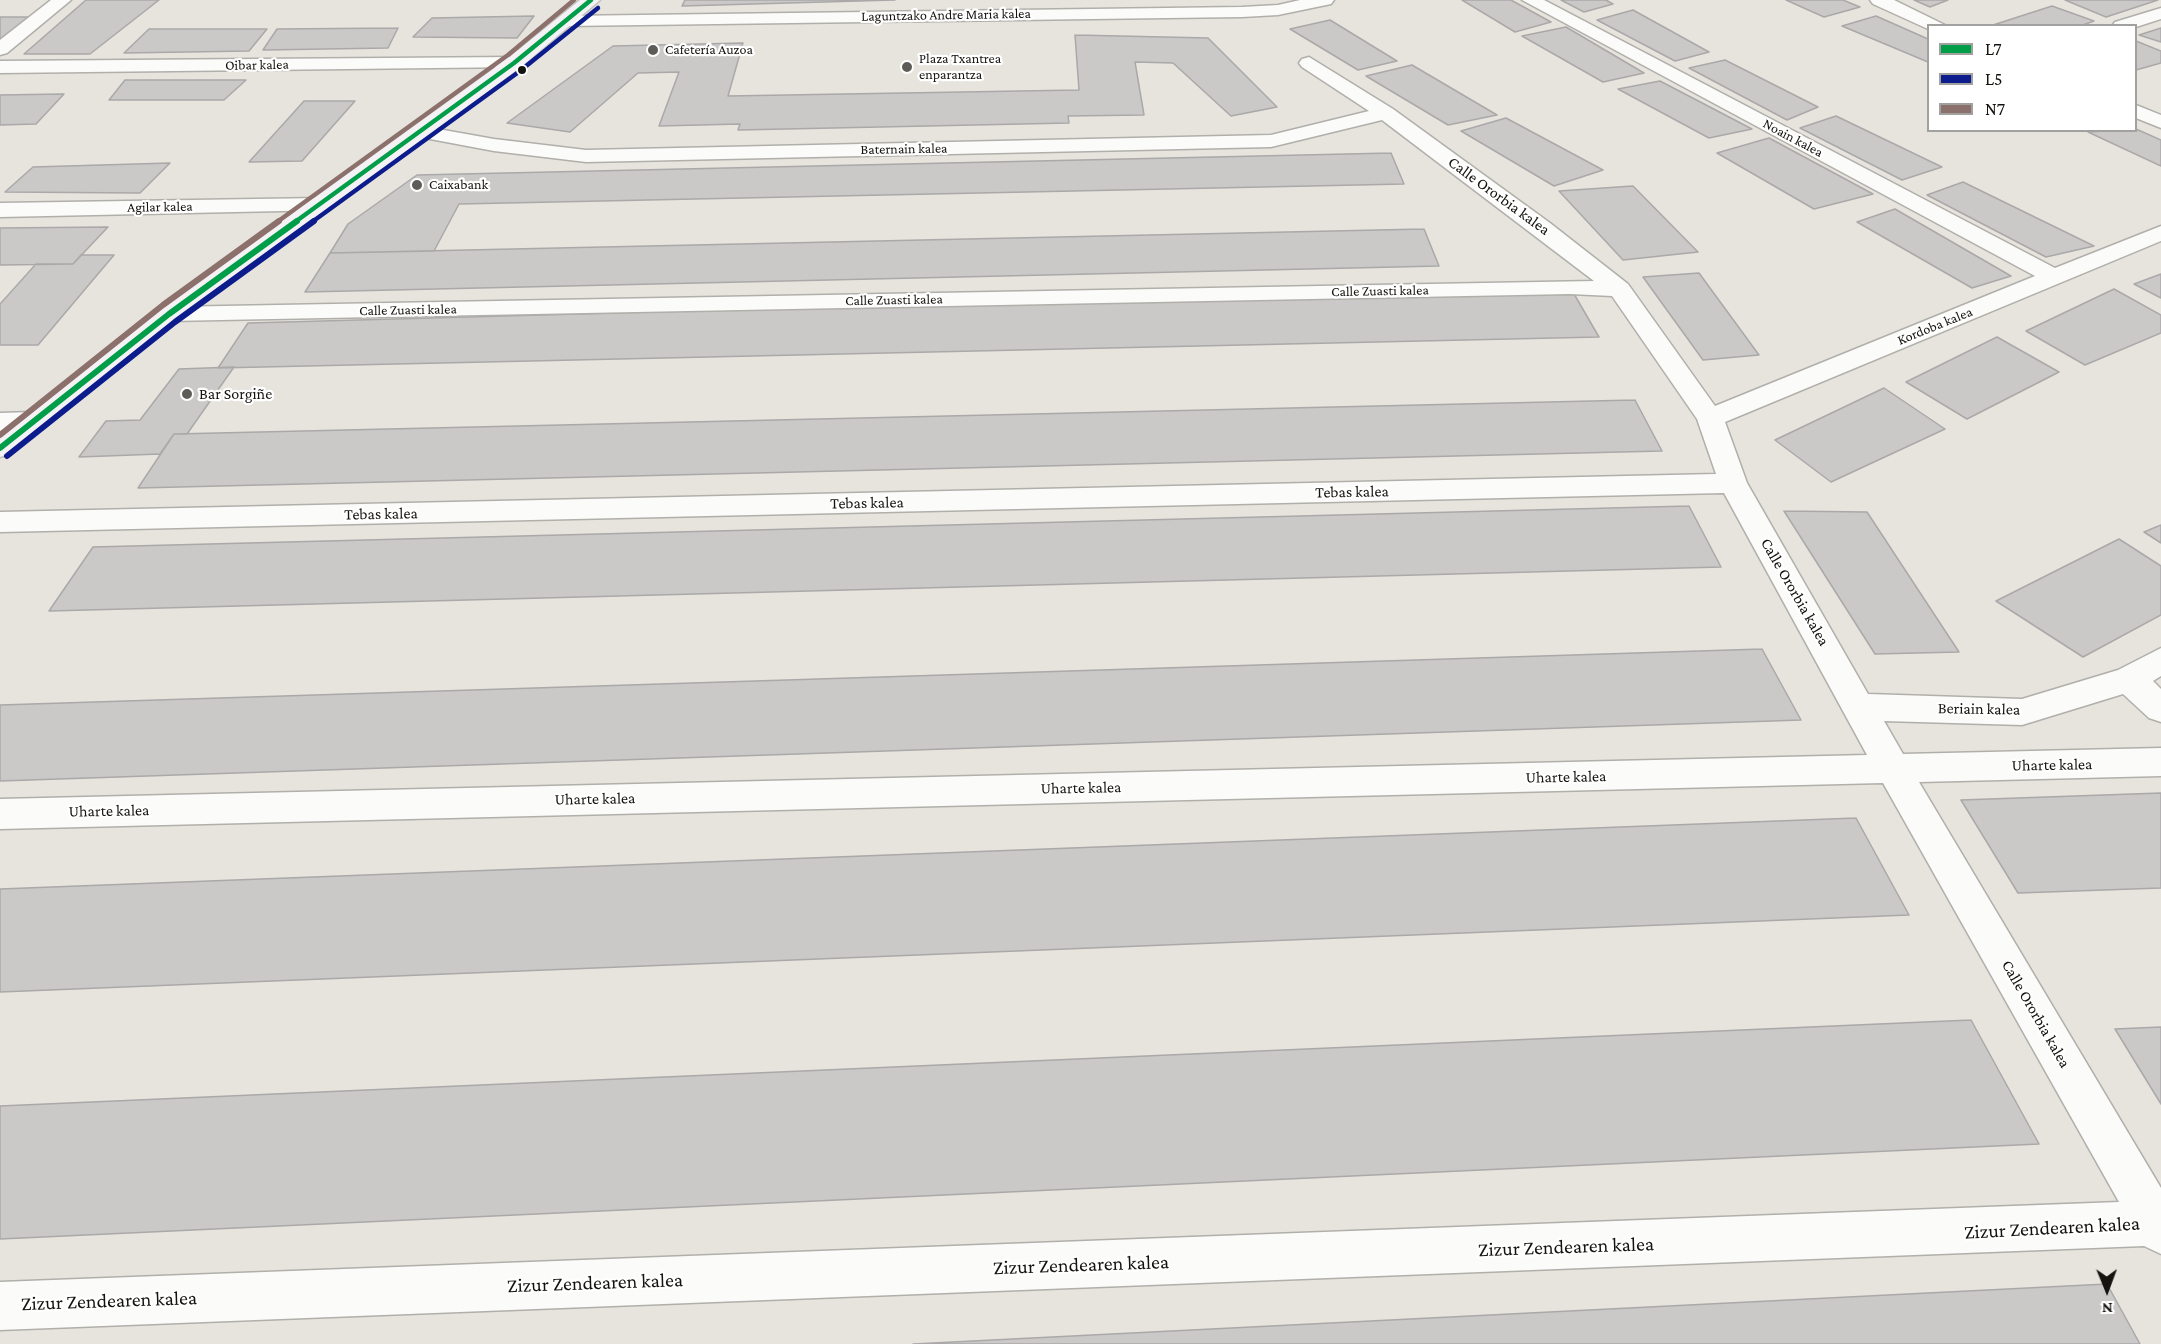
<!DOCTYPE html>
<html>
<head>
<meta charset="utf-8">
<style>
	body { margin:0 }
	#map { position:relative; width:2161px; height:1344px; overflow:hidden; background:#e7e4de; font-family:"Crimson Pro",serif }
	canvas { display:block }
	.legend { position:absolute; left:1927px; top:24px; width:210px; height:108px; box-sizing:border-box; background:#fff; border:2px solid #a1a19f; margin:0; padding:8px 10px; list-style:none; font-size:18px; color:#15130f }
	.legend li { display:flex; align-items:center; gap:12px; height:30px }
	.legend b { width:30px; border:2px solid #a1a19f }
	.north { position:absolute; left:2077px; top:1260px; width:60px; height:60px; -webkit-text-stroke:4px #fff; paint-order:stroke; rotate:179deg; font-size:16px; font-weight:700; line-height:24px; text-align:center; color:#15130f }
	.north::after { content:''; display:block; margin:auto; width:21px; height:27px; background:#15130f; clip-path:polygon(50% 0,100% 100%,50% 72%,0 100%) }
</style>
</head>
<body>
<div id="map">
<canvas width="2161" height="1344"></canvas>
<ul class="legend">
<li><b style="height:8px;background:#009e49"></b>L7</li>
<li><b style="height:8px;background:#0c1c8c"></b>L5</li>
<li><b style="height:8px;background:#8c706b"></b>N7</li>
</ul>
<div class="north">N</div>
</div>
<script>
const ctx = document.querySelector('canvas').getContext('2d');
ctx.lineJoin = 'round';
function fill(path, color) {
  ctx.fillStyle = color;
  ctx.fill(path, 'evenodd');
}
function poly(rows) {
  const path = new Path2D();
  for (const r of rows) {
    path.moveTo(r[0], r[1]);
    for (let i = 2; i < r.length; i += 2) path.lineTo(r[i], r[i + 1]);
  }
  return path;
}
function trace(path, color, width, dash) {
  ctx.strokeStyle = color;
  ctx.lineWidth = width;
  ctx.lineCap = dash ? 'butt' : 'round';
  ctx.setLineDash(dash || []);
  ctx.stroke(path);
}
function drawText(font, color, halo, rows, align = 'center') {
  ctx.font = font + ' "Crimson Pro",serif';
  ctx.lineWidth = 4.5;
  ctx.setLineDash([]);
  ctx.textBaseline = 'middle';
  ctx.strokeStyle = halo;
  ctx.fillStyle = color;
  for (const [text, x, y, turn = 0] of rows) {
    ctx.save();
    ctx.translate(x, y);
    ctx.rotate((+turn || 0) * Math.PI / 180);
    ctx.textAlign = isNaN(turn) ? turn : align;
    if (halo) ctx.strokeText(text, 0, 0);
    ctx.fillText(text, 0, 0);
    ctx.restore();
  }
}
const building = poly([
	[86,0,159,0,90,54,24,54,86,0],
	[685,0,895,0,682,6,685,0],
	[1462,0,1511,0,1551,22,1515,32,1462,0],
	[1561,0,1606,0,1613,4,1584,12,1561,0],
	[1786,0,1843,0,1860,7,1824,17,1786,0],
	[1914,0,1948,0,1930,7,1914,0],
	[2065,0,2158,0,2106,17,2065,0],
	[2052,6,2094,21,2080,26,1990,26,2052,6],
	[1633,10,1709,52,1675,61,1597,20,1633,10],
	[534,16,517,38,413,37,432,18,534,16],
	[1876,16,1928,39,1928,62,1842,26,1876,16],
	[0,17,31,17,0,39,0,17],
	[1330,20,1397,61,1358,70,1290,29,1330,20],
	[1566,27,1644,73,1603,82,1522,36,1566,27],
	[398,28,388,48,263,50,277,29,398,28],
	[2161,28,2161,42,2139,35,2161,28],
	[149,29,267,29,249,51,124,53,149,29],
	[1075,35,1208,38,1277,107,1231,116,1173,63,1135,62,1144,115,1068,116,1069,123,738,130,740,124,659,126,679,72,638,73,570,132,507,123,613,46,743,43,728,96,1079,90,1075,35],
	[2136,41,2161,51,2161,63,2136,70,2136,41],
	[1725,60,1818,107,1787,120,1689,68,1725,60],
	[1412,65,1497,115,1448,125,1366,76,1412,65],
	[125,80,246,80,224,100,109,100,125,80],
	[1660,81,1752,129,1709,138,1618,89,1660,81],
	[64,94,36,124,0,125,0,95,64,94],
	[304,101,355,101,302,161,249,162,304,101],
	[1836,116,1942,167,1902,180,1800,128,1836,116],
	[1506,118,1603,170,1554,186,1461,131,1506,118],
	[2136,129,2161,140,2161,166,2088,132,2136,129],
	[1769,138,1873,194,1814,209,1717,153,1769,138],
	[1391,153,1404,184,459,204,434,251,330,253,348,224,417,175,1391,153],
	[170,163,140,193,5,192,33,167,170,163],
	[1963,182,2094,246,2046,257,1927,195,1963,182],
	[1633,186,1698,252,1623,260,1559,191,1633,186],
	[1895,209,2011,276,1972,288,1857,222,1895,209],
	[108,227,73,264,0,265,0,228,108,227],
	[1424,229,1439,266,305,292,330,253,1424,229],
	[81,255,114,255,38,345,0,345,0,304,36,264,73,264,81,255],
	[1699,273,1759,355,1703,360,1643,277,1699,273],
	[2161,274,2161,298,2134,284,2161,274],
	[1570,287,1599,337,218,368,248,323,1570,287],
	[2114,289,2161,315,2161,333,2085,365,2026,331,2114,289],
	[1997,337,2059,372,1967,419,1906,382,1997,337],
	[234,367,187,434,174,434,160,454,79,457,106,421,140,420,179,369,234,367],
	[1884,388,1945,429,1831,482,1775,440,1884,388],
	[1635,400,1662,451,138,488,174,434,1635,400],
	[1689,506,1721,567,49,611,93,547,1689,506],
	[1784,511,1867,512,1959,652,1875,654,1784,511],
	[2161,525,2161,543,2144,532,2161,525],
	[2119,539,2161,566,2161,615,2083,657,1996,601,2119,539],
	[1762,649,1801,720,0,781,0,705,1762,649],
	[2161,793,2161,888,2018,893,1961,800,2161,793],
	[1856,818,1909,915,0,992,0,889,1856,818],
	[1971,1020,2039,1144,0,1239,0,1106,1971,1020],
	[2161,1027,2161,1104,2115,1029,2161,1027],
	[2107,1284,2140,1344,913,1344,2107,1284]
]);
fill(building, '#cbc9c8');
trace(building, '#aaa8a8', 1.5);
const minor = poly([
	[51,0,71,0,7,53,0,55,0,40,51,0],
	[1300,0,1334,0,1331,4,1278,15,1242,17,566,26,557,21,566,16,1242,7,1278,5,1300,0],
	[1522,0,1544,0,2055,268,2161,226,2161,241,1725,422,1747,483,1868,694,2022,699,2118,670,2161,648,2161,676,2153,681,2161,689,2161,722,2149,718,2123,694,2022,725,1884,721,1903,754,2161,748,2161,776,1919,782,2161,1188,2161,1254,2144,1246,0,1330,0,1282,2119,1202,1883,783,0,829,0,799,1867,755,1724,493,0,532,0,512,1716,474,1697,419,1612,296,1570,294,169,321,160,319,157,314,160,309,169,307,1594,281,1382,120,1271,147,586,162,494,151,414,136,411,132,414,128,421,126,494,139,586,150,1271,135,1369,111,1302,67,1299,63,1302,59,1309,57,1393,109,1550,223,1628,284,1715,406,2035,276,1522,0],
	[1870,0,1894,0,1947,26,1928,26,1928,29,1873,4,1870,0],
	[2161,8,2161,19,2136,27,2112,26,2115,22,2161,8],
	[514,57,524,63,521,67,0,73,0,61,514,57],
	[2136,105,2161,115,2161,128,2136,118,2136,105],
	[321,198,329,200,332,205,329,210,0,217,0,203,321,198],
	[33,412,43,415,47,421,43,427,0,431,0,413,33,412]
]);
const major = poly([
	[580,0,600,0,521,67,178,319,10,454,0,457,0,434,160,309,507,59,580,0]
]);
trace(minor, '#b1afaa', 3);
trace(major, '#c3c2be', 3);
fill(minor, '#fbfbfa');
fill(major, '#f5f2f5');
trace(poly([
	[295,222,514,63,591,0]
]), '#009e49', 4.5);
trace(poly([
	[0,448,169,314,297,221]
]), '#009e49', 6);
trace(poly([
	[312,222,520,71,598,8]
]), '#0c1c8c', 4.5);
trace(poly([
	[7,456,175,322,314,221]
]), '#0c1c8c', 6);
trace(poly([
	[277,222,508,55,574,0]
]), '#8c706b', 4.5);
trace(poly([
	[0,435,163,305,279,221]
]), '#8c706b', 6);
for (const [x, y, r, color] of [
	[653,50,6,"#5e5c57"],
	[907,67,6,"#5e5c57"],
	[522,70,5,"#15130f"],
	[417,185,6,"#5e5c57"],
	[187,394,6,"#5e5c57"]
]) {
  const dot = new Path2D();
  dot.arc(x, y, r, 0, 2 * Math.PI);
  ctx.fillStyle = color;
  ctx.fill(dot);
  trace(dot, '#fff', 2);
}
drawText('14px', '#15130f', '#fff', [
	["Laguntzako Andre Maria kalea",946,15,-1],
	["Oibar kalea",257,65,-1],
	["Noain kalea",1793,138,28],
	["Baternain kalea",904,149,-1],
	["Agilar kalea",160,207,-1],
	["Calle Zuasti kalea",1380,291,-1],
	["Calle Zuasti kalea",894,300,-1],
	["Calle Zuasti kalea",408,310,-1],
	["Kordoba kalea",1935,326,-22]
]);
drawText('14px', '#15130f', '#fff', [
	["Cafetería Auzoa",665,50],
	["Plaza Txantrea",919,59],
	["enparantza",919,75],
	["Caixabank",429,185]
], 'left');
drawText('16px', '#15130f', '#fff', [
	["Calle Ororbia kalea",1499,196,36],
	["Tebas kalea",1352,492,-1],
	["Tebas kalea",867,503,-1],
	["Tebas kalea",381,514,-1],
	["Calle Ororbia kalea",1795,592,60],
	["Beriain kalea",1979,709,1],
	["Uharte kalea",2052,765,-1],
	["Uharte kalea",1566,777,-1],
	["Uharte kalea",1081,788,-1],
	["Uharte kalea",595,799,-1],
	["Uharte kalea",109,811,-1],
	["Calle Ororbia kalea",2036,1014,60]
]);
drawText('16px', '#15130f', '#fff', [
	["Bar Sorgiñe",199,394]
], 'left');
drawText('20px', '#15130f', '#fff', [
	["Zizur Zendearen kalea",2052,1228,-3],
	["Zizur Zendearen kalea",1566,1247,-2],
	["Zizur Zendearen kalea",1081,1265,-2],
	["Zizur Zendearen kalea",595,1283,-2],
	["Zizur Zendearen kalea",109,1301,-2]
]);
</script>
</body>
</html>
